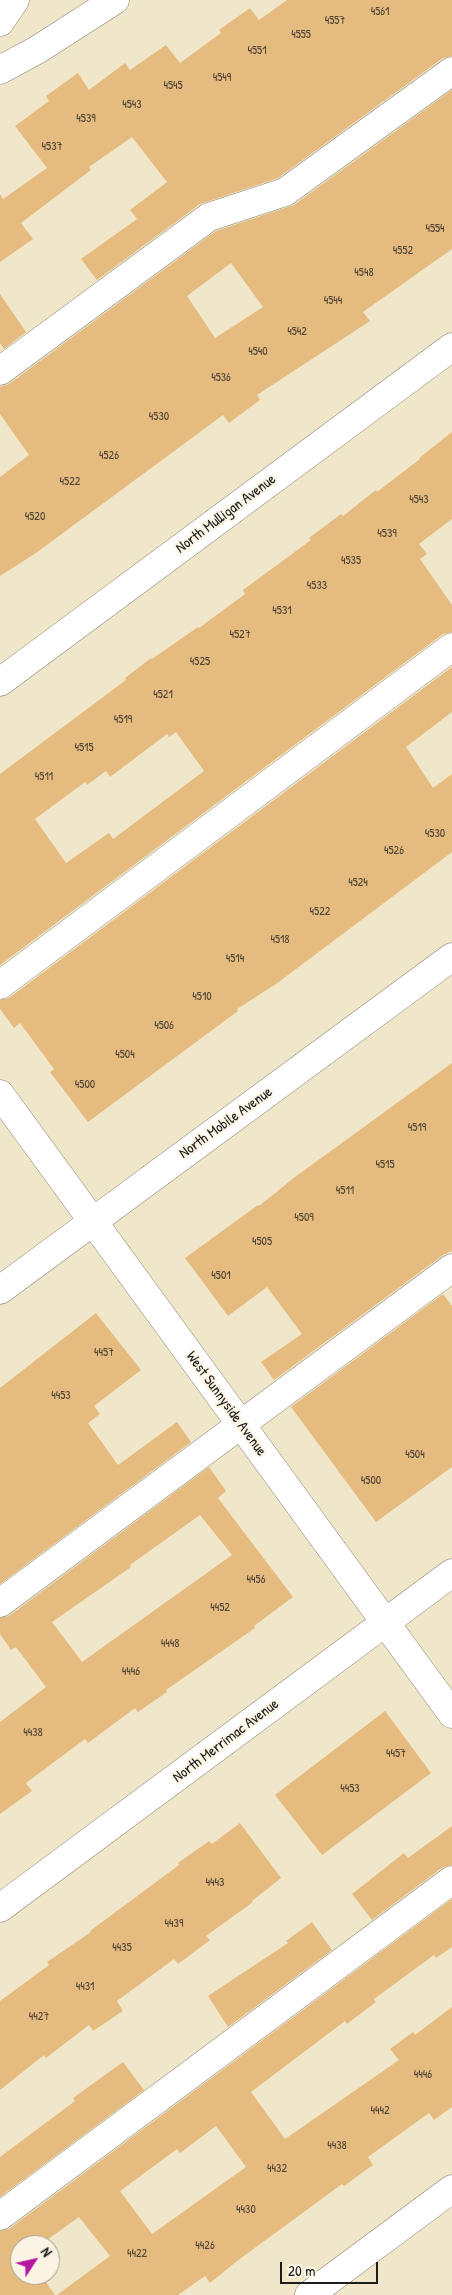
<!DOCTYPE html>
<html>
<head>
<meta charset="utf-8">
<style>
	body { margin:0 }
	#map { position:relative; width:452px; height:2295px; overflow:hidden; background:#f0e7ca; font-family:"Patrick Hand",sans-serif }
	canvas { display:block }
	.north { position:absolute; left:10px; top:2235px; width:50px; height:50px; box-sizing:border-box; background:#fcf5e5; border:1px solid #a29e95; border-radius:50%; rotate:55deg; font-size:14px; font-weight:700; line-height:20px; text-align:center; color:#1c1c1c }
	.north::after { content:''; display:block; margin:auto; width:18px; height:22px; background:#b5179e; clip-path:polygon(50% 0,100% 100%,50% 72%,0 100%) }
	.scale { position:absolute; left:280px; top:2262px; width:98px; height:22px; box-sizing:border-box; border:2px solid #1c1c1c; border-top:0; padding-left:6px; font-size:15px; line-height:18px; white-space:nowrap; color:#1c1c1c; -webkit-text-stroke:4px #fcf5e5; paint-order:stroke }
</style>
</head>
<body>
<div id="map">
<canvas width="452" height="2295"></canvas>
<div class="north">N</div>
<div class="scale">20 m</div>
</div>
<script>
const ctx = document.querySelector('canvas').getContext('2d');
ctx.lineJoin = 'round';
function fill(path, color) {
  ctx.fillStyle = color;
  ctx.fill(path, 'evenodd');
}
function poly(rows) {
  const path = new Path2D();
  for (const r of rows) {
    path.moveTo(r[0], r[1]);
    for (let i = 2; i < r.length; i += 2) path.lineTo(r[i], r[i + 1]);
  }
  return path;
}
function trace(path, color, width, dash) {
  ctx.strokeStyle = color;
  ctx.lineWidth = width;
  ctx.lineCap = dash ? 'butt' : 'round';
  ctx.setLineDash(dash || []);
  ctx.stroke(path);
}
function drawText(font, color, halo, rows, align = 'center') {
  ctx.font = font + ' "Patrick Hand",sans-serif';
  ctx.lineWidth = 4.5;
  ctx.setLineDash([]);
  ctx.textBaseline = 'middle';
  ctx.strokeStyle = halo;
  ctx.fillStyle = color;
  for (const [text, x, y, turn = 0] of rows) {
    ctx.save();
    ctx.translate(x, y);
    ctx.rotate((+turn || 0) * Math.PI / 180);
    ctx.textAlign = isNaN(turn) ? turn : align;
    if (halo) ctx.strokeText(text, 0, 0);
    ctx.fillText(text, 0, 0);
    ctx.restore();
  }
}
fill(poly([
	[287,0,452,0,452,56,443,58,278,178,200,204,97,280,81,259,137,219,130,210,167,182,132,137,89,167,91,170,21,223,33,239,0,262,0,194,3,199,47,168,15,126,49,101,46,96,78,73,89,90,125,63,130,70,166,45,180,63,221,33,219,30,250,8,259,20],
	[452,90,452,249,363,312,370,321,257,395,260,400,229,423,223,415,36,553,0,576,0,477,29,455,0,414,0,387,9,384,216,231,294,205],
	[231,263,263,307,215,338,187,296],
	[0,294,26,332,4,349,0,343],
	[452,432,452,519,419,544,427,554,420,559,452,605,452,632,443,634,0,965,0,774,126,680,125,678,151,658,152,659,198,627,199,628,245,594,243,590,311,540,309,538,341,514,343,516,376,490,377,492,420,459,419,458],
	[176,732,204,771,113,839,109,833,66,863,35,819,85,782,87,785,106,771,110,777,167,734,169,737],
	[452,667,452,712,406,747,433,788,452,774,452,852,276,984,237,1009,238,1011,88,1122,50,1072,54,1069,20,1023,14,1028,0,1009,0,1000,9,998],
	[452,1063,452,1251,443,1255,274,1380,261,1362,302,1334,267,1287,228,1316,185,1258,258,1205,259,1206,295,1177],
	[443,1294,452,1306,452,1467,376,1522,291,1407],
	[96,1313,141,1370,94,1406,100,1414,88,1423,118,1465,177,1422,191,1442,0,1584,0,1388],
	[209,1467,226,1491,218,1498,293,1597,254,1626,255,1628,166,1690,167,1692,138,1712,135,1708,88,1743,85,1739,26,1783,32,1791,0,1814,0,1722,46,1687,16,1647,11,1650,0,1634,0,1618,9,1616],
	[200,1515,232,1555,82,1662,52,1622,131,1567,130,1565],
	[385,1711,431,1773,322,1855,275,1795],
	[240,1823,281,1878,252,1901,253,1902,206,1936,210,1940,178,1964,174,1959,117,2001,123,2011,93,2031,89,2025,46,2058,44,2055,0,2090,0,2001,49,1965,47,1962,91,1932,90,1931,179,1865,178,1863,209,1841,212,1844],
	[452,1826,452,1865,443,1867,372,1920,352,1894,404,1853,408,1858],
	[452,1899,452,1947,436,1958,434,1955,374,1999,376,2002,347,2024,345,2021,251,2092,285,2139,399,2060,390,2049,413,2032,415,2035,452,2007,452,2107,434,2120,429,2113,368,2157,373,2165,344,2186,342,2184,237,2261,210,2283,205,2276,178,2295,57,2295,110,2256,79,2217,40,2245,20,2245,20,2275,41,2275,55,2295,0,2295,0,2231,9,2229],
	[216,2126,246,2167,152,2234,120,2191,177,2149,180,2153],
	[312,1922,332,1950,228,2027,208,1996,288,1943,286,1941],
	[123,2062,144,2090,0,2197,0,2157,75,2101,73,2098]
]), '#e6bb7f');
const minor = poly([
	[0,70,37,50,115,0],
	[0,371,209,217,285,192,452,71],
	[0,682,452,347],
	[0,985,452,647],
	[0,1094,452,1714],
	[0,1290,452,957],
	[0,1603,452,1268],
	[0,1908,452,1573],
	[0,2216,452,1880],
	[309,2295,452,2189]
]);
const major = poly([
	[0,22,15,0]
]);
trace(minor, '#868273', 29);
trace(major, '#868273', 29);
trace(minor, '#fff', 28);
trace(major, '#fff', 28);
drawText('12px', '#4e4435', null, [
	["4561",380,12],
	["4557",335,21],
	["4555",301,35],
	["4551",257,51],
	["4549",222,78],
	["4545",173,86],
	["4543",132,105],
	["4539",86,119],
	["4537",52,147],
	["4554",435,229],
	["4552",403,251],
	["4548",364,273],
	["4544",333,301],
	["4542",297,332],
	["4540",258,352],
	["4536",221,378],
	["4530",159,417],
	["4526",109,456],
	["4522",70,482],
	["4543",419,500],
	["4520",35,517],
	["4539",387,534],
	["4535",351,561],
	["4533",317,586],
	["4531",282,611],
	["4527",240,635],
	["4525",200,662],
	["4521",163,695],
	["4519",123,720],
	["4515",84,748],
	["4511",44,777],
	["4530",435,834],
	["4526",394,851],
	["4524",358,883],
	["4522",320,912],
	["4518",280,940],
	["4514",235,959],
	["4510",202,997],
	["4506",164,1026],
	["4504",125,1055],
	["4500",85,1085],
	["4519",417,1128],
	["4515",385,1165],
	["4511",345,1191],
	["4509",304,1218],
	["4505",262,1242],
	["4501",221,1276],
	["4457",104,1353],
	["4453",61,1396],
	["4504",415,1455],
	["4500",371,1481],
	["4456",256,1580],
	["4452",220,1608],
	["4448",170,1644],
	["4446",131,1672],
	["4438",33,1733],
	["4457",396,1754],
	["4453",350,1789],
	["4443",215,1883],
	["4439",174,1924],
	["4435",122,1948],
	["4431",85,1987],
	["4427",39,2017],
	["4446",423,2075],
	["4442",380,2111],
	["4438",337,2146],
	["4432",277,2169],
	["4430",246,2210],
	["4426",205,2246],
	["4422",137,2254]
]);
drawText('15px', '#1c1c1c', '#fcf5e5', [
	["North Mulligan Avenue",226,514,-37],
	["North Mobile Avenue",226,1123,-36],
	["West Sunnyside Avenue",226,1404,54],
	["North Merrimac Avenue",226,1741,-37]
]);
</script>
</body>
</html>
